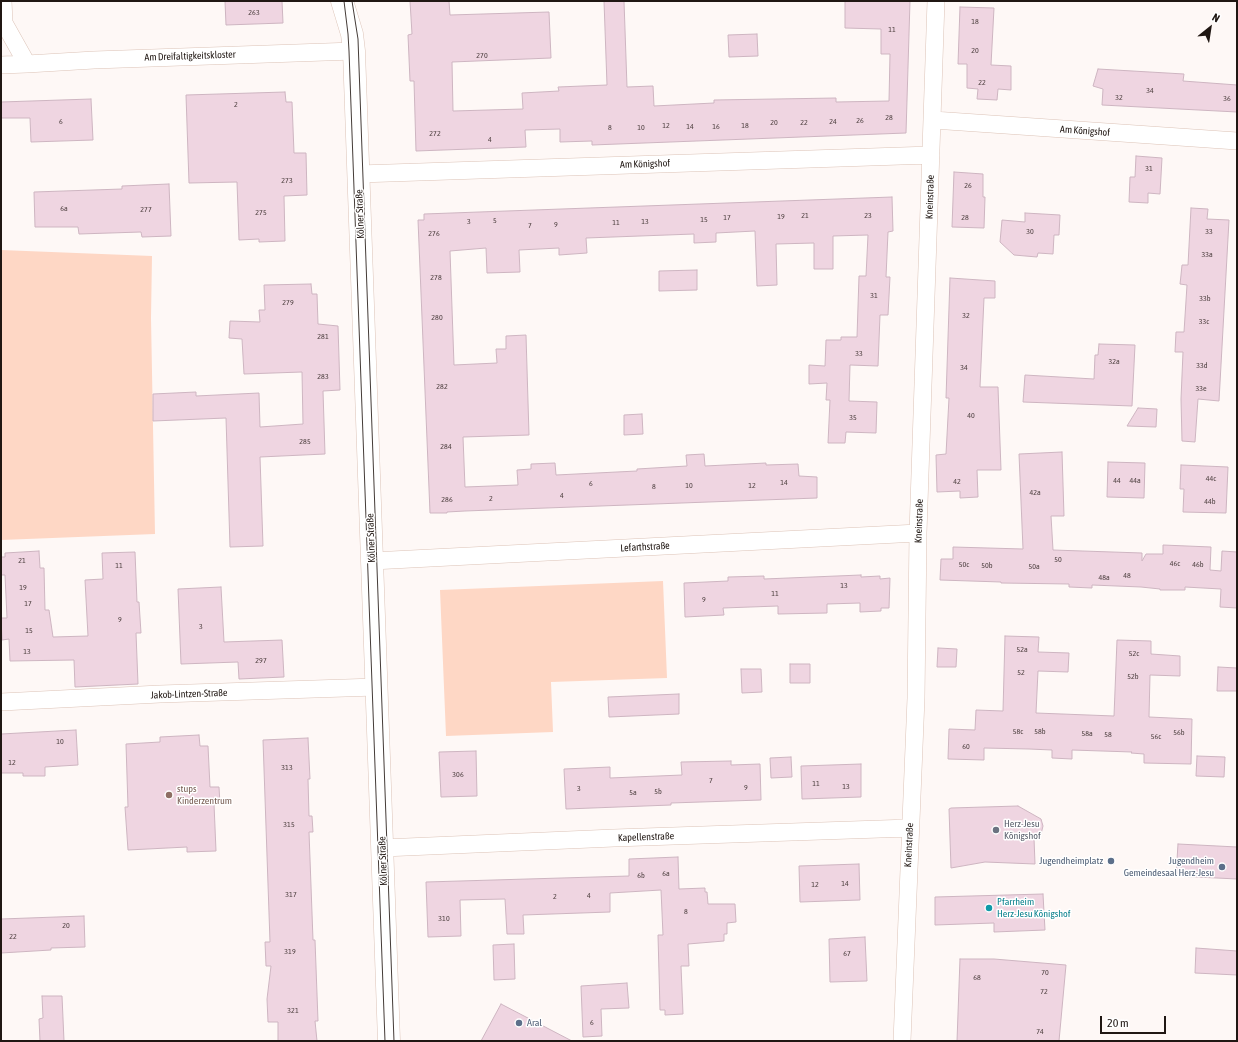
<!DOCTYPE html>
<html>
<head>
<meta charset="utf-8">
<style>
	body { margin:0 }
	#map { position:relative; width:1238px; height:1042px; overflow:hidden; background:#fef8f6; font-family:"Asap Condensed",sans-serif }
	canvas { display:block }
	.frame { position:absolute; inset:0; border:2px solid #201713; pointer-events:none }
	.north { position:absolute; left:1190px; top:8px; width:40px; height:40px; -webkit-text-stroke:3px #fff; paint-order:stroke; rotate:30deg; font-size:11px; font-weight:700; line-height:16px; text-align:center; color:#201713 }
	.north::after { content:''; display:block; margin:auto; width:14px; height:18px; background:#201713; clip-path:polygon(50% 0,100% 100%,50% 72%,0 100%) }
	.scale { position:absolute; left:1100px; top:1016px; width:66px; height:18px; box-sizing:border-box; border:2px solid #201713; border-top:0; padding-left:5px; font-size:12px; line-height:14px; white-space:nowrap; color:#201713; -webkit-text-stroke:3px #fff; paint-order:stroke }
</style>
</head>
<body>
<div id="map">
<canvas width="1238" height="1042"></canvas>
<div class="frame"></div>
<div class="north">N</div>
<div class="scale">20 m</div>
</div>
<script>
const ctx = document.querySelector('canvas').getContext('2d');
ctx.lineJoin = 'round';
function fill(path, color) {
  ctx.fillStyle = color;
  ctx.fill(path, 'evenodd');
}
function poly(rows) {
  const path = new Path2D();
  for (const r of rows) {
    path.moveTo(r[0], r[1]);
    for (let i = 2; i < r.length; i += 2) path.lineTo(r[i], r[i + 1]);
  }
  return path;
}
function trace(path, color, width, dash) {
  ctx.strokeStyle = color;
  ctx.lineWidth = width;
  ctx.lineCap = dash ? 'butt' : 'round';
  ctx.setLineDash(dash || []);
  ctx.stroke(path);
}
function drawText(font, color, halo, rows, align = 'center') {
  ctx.font = font + ' "Asap Condensed",sans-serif';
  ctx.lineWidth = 3;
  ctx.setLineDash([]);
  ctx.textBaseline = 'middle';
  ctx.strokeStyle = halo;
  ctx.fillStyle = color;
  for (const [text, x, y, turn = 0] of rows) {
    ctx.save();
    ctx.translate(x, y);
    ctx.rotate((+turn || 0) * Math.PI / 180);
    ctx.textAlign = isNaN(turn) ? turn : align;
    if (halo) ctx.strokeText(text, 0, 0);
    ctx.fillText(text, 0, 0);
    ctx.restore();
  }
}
fill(poly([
	[1,250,152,256,151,318,155,534,1,540],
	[663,581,667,678,551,682,553,732,446,736,440,590]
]), '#fed7c5');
const building = poly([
	[225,1,282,1,283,23,226,25,225,1],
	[410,1,449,1,450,15,549,12,551,58,452,62,453,111,523,109,522,93,559,91,558,87,607,85,604,1,624,1,627,87,653,86,654,106,714,103,714,100,836,98,836,102,889,101,890,54,881,54,881,29,845,28,845,1,910,1,906,133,592,145,592,141,560,142,560,129,525,130,526,147,416,151,414,81,410,81,408,35,412,34,410,1],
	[960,7,994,8,991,65,1011,66,1011,90,998,89,997,100,977,99,978,89,967,88,967,64,958,64,960,7],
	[757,34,758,56,729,57,728,35,757,34],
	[1098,69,1184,74,1183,81,1237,85,1237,112,1102,105,1103,89,1093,86,1098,69],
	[285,92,286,102,292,102,294,153,306,153,307,195,284,196,285,241,259,242,259,239,239,240,237,182,189,183,186,95,285,92],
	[91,99,93,140,31,142,30,118,1,118,1,102,91,99],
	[1136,156,1162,158,1160,194,1148,193,1148,203,1129,202,1130,177,1135,177,1136,156],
	[954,172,983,174,983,197,985,197,984,228,952,227,954,172],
	[169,184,171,236,142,237,141,232,79,234,78,227,35,227,34,192,122,189,122,186,169,184],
	[892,197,893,231,888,232,886,277,890,277,888,315,880,315,878,366,850,365,849,401,877,402,876,433,846,432,845,443,828,443,830,400,826,400,827,383,809,384,809,365,825,366,826,340,841,340,841,337,857,337,859,276,866,276,868,235,833,236,833,269,814,269,814,243,776,244,777,285,757,286,755,231,716,233,716,242,694,243,694,234,586,238,587,253,559,255,559,248,519,250,520,272,487,273,486,248,450,251,454,365,497,363,496,349,506,349,506,336,526,335,529,435,463,437,465,487,518,485,517,470,531,469,531,464,555,463,556,475,637,471,637,469,687,466,686,455,704,454,705,466,766,463,766,465,798,464,799,476,817,477,817,498,465,511,447,512,447,513,430,513,418,220,424,220,424,214,892,197],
	[1191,208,1208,209,1207,219,1229,220,1219,401,1198,399,1195,442,1182,441,1181,399,1183,352,1175,352,1176,332,1184,332,1187,285,1180,284,1181,275,1182,265,1188,265,1191,208],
	[1025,213,1060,215,1059,235,1054,235,1053,254,1038,253,1037,257,1014,255,1000,242,1002,220,1025,222,1025,213],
	[697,270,697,290,659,291,659,271,697,270],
	[950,278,995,281,995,298,984,298,980,387,998,387,1001,470,977,470,978,497,960,498,960,491,937,492,936,455,946,454,949,398,946,398,950,278],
	[311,284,312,294,317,294,318,324,338,326,340,390,323,391,325,454,260,457,263,546,230,547,226,418,153,421,153,394,196,392,196,396,259,393,260,427,303,424,302,372,244,374,242,339,229,338,230,321,260,322,259,310,265,310,264,285,311,284],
	[1099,344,1135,345,1132,406,1023,402,1025,375,1094,379,1095,355,1098,355,1099,344],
	[1138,408,1157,409,1156,427,1127,426,1138,408],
	[642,414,643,434,624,435,624,415,642,414],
	[1062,452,1064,516,1051,516,1053,550,1142,553,1142,561,1146,554,1163,554,1163,545,1211,547,1210,570,1221,571,1222,551,1237,552,1237,608,1220,607,1221,589,1185,587,1185,590,1160,590,1160,589,1141,587,1092,585,1092,588,1069,587,1069,584,1001,583,1001,582,940,580,941,559,953,559,953,547,1023,549,1019,454,1062,452],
	[1108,462,1145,463,1144,498,1107,497,1108,462],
	[1181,465,1228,467,1226,513,1183,512,1184,489,1180,489,1181,465],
	[39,551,40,568,44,568,45,610,49,610,53,637,88,636,85,580,103,579,102,553,135,552,137,602,139,602,141,633,136,633,138,684,75,687,74,660,10,661,9,639,2,640,1,618,7,618,5,575,1,575,1,557,5,557,5,553,39,551],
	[861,575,861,577,880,576,880,579,890,578,889,608,881,608,881,611,860,612,860,603,827,604,827,613,778,614,778,606,723,608,724,615,685,617,684,583,728,581,728,577,764,576,764,579,861,575],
	[221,587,224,642,282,640,284,677,239,679,238,662,181,664,178,589,221,587],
	[1005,636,1039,637,1038,652,1069,653,1068,672,1038,671,1036,713,1114,716,1117,640,1151,641,1151,654,1180,656,1180,676,1150,675,1149,717,1192,719,1191,764,1144,763,1144,754,1131,753,1132,752,1072,750,1072,759,1052,758,1052,750,1029,749,984,748,984,760,948,759,949,729,975,730,976,710,1003,711,1005,636],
	[938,648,957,649,956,667,937,667,938,648],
	[790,664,810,664,810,683,790,683,790,664],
	[1218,667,1237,668,1237,691,1217,691,1218,667],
	[741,669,761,669,762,692,742,693,741,669],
	[679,694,679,714,609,717,608,697,679,694],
	[76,730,78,765,45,767,45,776,23,776,23,773,1,773,1,734,76,730],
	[199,735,200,746,208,746,210,787,219,787,220,804,214,804,216,851,187,852,187,847,128,850,125,807,128,807,126,744,160,742,160,737,199,735],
	[308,738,310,779,308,779,309,816,312,816,313,832,309,832,313,940,315,940,318,1021,315,1021,317,1041,278,1041,278,1022,268,1022,267,999,271,966,266,966,265,942,270,942,263,740,308,738],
	[476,751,477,796,441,797,439,752,476,751],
	[1197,756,1225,757,1224,777,1196,776,1197,756],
	[791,757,792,777,771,778,770,758,791,757],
	[731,761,731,765,760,764,761,800,671,803,671,805,566,809,564,769,610,767,610,778,682,775,681,762,731,761],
	[861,764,861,797,802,799,801,766,861,764],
	[1018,806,1041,819,1043,826,1041,834,1034,838,1035,864,985,862,951,868,949,809,951,808,1018,806],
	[1178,844,1237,847,1237,879,1176,876,1178,844],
	[678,857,679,889,705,888,705,892,707,892,708,904,735,904,736,922,727,923,727,934,724,934,724,941,688,944,689,966,681,966,683,1014,665,1015,665,1010,660,1010,658,935,663,935,661,890,610,893,610,912,523,915,524,934,507,934,505,899,460,900,461,936,428,937,426,882,629,876,629,859,678,857],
	[859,864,860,900,800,902,799,866,859,864],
	[1043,894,1045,930,994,932,994,923,935,925,935,897,1043,894],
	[84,916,85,947,51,948,51,950,1,953,1,919,84,916],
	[865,937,867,981,830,982,829,939,865,937],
	[514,944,515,979,494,980,493,945,514,944],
	[1196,948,1237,951,1237,975,1195,973,1196,948],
	[960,959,994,959,1066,965,1059,1041,957,1041,960,959],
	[627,983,629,1008,601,1009,602,1036,583,1037,581,986,627,983],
	[42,996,62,996,64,1041,40,1041,39,1019,43,1018,42,996],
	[501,1004,572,1041,481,1041,501,1004]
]);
fill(building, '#efd5e1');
trace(building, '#ceb5c1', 1);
const minor = poly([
	[3,1,4,23,27,64,94,60,354,51],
	[1,65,27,64],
	[933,120,1237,141],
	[359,174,931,155],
	[372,561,918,533],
	[1,702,160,694,376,687],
	[383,848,614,838,910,828],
	[902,1041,916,698,918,533,936,1]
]);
const secondary = poly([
	[342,1,352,34,354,51,389,1041]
]);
trace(minor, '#dcc3b7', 18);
trace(secondary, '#dcc3b7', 23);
trace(minor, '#fff', 17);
trace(secondary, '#fff', 22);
trace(poly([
	[344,1,348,34,349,51,385,1041],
	[352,1,358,39,394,1041]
]), '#443b37', 1);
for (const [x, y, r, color] of [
	[169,795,4,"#8d6e63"],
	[996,830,4,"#6b7280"],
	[1111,861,4,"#5c6f8a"],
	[1222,867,4,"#5c6f8a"],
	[989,908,4,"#0f9aa8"],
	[519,1023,4,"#5c6f8a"]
]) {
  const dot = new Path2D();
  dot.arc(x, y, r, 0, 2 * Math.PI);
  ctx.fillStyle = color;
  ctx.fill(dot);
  trace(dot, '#fff', 1.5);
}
drawText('8px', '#544646', null, [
	["263",254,12],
	["18",975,21],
	["11",892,29],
	["20",975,50],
	["270",482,55],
	["22",982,82],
	["34",1150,90],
	["32",1119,97],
	["36",1227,98],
	["2",236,104],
	["28",889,117],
	["26",860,120],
	["6",61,121],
	["24",833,121],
	["20",774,122],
	["22",804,122],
	["12",666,125],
	["18",745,125],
	["14",690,126],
	["16",716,126],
	["8",610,127],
	["10",641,127],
	["272",435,133],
	["4",490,139],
	["31",1149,168],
	["273",287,180],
	["26",968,185],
	["6a",64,208],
	["277",146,209],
	["275",261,212],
	["21",805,215],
	["23",868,215],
	["19",781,216],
	["17",727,217],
	["28",965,217],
	["15",704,219],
	["5",495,220],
	["3",469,221],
	["13",645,221],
	["11",616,222],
	["9",556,224],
	["7",530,225],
	["30",1030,231],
	["33",1209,231],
	["276",434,233],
	["33a",1207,254],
	["278",436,277],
	["31",874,295],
	["33b",1205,298],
	["279",288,302],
	["32",966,315],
	["280",437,317],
	["33c",1204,321],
	["281",323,336],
	["33",859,353],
	["32a",1114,361],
	["33d",1202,365],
	["34",964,367],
	["283",323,376],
	["282",442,386],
	["33e",1201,388],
	["40",971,415],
	["35",853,417],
	["285",305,441],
	["284",446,446],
	["44c",1211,478],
	["44",1117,480],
	["44a",1135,480],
	["42",957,481],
	["14",784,482],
	["6",591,483],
	["10",689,485],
	["12",752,485],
	["8",654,486],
	["42a",1035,492],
	["4",562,495],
	["2",491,498],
	["286",447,499],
	["44b",1210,501],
	["50",1058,559],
	["21",22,560],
	["46c",1175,563],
	["50c",964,564],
	["46b",1198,564],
	["11",119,565],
	["50b",987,565],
	["50a",1034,566],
	["48",1127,575],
	["48a",1104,577],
	["13",844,585],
	["19",23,587],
	["11",775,593],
	["9",704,599],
	["17",28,603],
	["9",120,619],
	["3",201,626],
	["15",29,630],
	["52a",1022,649],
	["13",27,651],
	["52c",1134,653],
	["297",261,660],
	["52",1021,672],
	["52b",1133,676],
	["58c",1018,731],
	["58b",1040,731],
	["56b",1179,732],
	["58a",1087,733],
	["58",1108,734],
	["56c",1156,736],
	["10",60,741],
	["60",966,746],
	["12",12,762],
	["313",287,767],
	["306",458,774],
	["7",711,780],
	["11",816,783],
	["13",846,786],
	["9",746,787],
	["3",579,788],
	["5b",658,791],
	["5a",633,792],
	["315",289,824],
	["6a",666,873],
	["6b",641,875],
	["14",845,883],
	["12",815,884],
	["317",291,894],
	["4",589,895],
	["2",555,896],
	["8",686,911],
	["310",444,918],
	["20",66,925],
	["22",13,936],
	["319",290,951],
	["67",847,953],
	["70",1045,972],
	["68",977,977],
	["72",1044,991],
	["321",293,1010],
	["6",592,1022],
	["74",1040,1031]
]);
drawText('10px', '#201713', '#fff', [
	["Am Dreifaltigkeitskloster",190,56,-2],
	["Am Königshof",1085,131,4],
	["Am Königshof",645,164,-2],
	["Kneinstraße",930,197,-88],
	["Kölner Straße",360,214,-92],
	["Kneinstraße",919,521,-88],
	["Kölner Straße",371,538,-92],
	["Lefarthstraße",645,547,-3],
	["Jakob-Lintzen-Straße",189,694,-2],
	["Kapellenstraße",646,837,-2],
	["Kneinstraße",909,845,-87],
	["Kölner Straße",383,861,-92]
]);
drawText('10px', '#785e54', '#fff', [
	["stups",177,789],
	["Kinderzentrum",177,801]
], 'left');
drawText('10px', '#5b616d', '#fff', [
	["Herz-Jesu",1004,824],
	["Königshof",1004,836]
], 'left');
drawText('10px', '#4e5e75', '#fff', [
	["Jugendheimplatz",1103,861],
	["Jugendheim",1214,861],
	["Gemeindesaal Herz-Jesu",1214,873],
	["Aral",527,1023,"left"]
], 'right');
drawText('10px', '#0d838f', '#fff', [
	["Pfarrheim",997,902],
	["Herz-Jesu Königshof",997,914]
], 'left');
</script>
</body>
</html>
